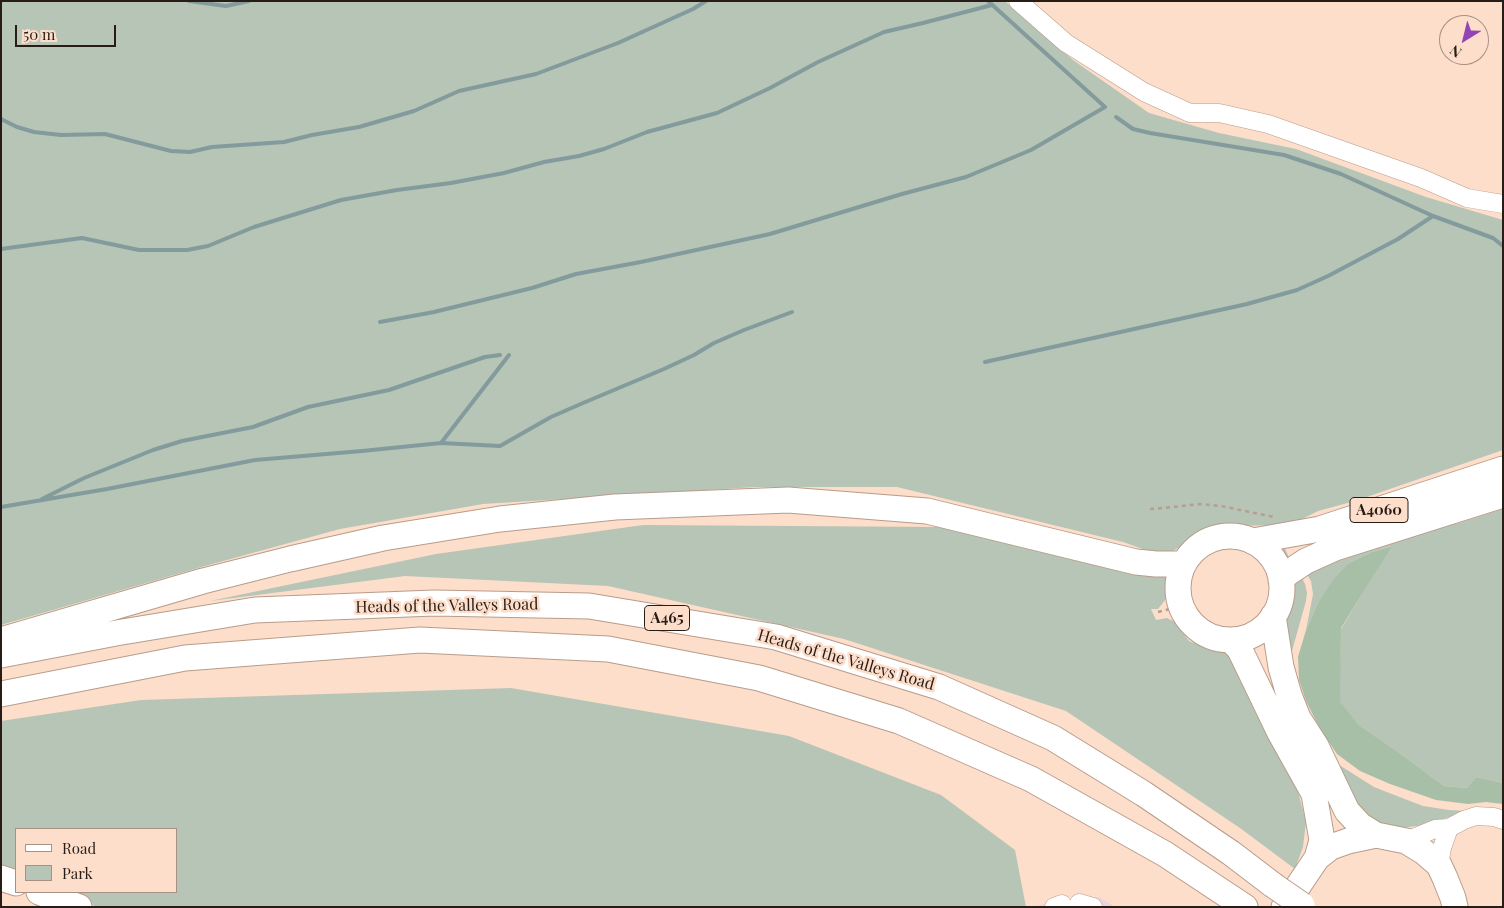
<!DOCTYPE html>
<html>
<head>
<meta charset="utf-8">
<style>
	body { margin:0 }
	#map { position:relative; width:1504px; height:908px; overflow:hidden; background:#fddecb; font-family:"Playfair Display",serif }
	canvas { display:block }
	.frame { position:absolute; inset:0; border:2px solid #281d16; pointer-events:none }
	.legend { position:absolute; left:15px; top:828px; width:162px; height:65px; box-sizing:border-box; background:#fddecb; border:1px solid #a89183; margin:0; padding:6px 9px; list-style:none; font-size:15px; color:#281d16 }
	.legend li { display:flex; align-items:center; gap:10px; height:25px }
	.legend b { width:25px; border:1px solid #a89183 }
	.north { position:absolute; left:1439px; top:15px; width:50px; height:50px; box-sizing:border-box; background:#fddecb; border:1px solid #a89183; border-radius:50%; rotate:216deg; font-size:14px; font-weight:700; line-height:20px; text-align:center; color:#281d16 }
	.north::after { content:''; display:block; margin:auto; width:18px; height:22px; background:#9345b6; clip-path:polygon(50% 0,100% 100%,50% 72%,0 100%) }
	.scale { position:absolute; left:15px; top:25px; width:101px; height:22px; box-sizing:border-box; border:2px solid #281d16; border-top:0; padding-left:6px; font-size:15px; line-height:18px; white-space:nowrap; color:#281d16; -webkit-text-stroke:4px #fddecb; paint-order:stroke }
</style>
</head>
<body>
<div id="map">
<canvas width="1504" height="908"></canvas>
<div class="frame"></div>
<ul class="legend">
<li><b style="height:6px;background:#fff"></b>Road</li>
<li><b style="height:14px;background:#b6c5b6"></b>Park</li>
</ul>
<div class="north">N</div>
<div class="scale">50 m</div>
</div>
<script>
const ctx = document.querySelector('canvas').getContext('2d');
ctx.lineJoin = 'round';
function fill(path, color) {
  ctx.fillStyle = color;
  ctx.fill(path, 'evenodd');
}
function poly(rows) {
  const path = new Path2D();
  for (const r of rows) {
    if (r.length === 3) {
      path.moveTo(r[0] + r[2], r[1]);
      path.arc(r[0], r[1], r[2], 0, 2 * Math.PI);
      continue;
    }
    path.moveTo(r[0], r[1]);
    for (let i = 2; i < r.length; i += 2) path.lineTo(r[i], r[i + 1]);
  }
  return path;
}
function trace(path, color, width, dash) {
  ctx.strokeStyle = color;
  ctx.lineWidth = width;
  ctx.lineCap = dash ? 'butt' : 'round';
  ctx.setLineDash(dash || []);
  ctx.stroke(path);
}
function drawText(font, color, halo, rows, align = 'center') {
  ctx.font = font + ' "Playfair Display",serif';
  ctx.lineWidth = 5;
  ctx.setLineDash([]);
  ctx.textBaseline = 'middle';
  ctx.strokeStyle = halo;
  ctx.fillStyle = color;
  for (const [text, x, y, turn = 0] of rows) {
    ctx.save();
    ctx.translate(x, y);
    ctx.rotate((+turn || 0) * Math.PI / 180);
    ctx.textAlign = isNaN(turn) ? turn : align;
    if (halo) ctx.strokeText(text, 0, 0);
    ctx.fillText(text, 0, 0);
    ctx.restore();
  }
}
fill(poly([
	[1099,897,1115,907,1032,907,1057,901]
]), '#ecd4de');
fill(poly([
	[1,1,1005,1,1073,60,1149,113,1219,133,1296,149,1426,197,1503,220,1503,450,1355,501,1318,511,1290,525,1224,526,1210,527,1178,548,1169,553,1151,552,1123,542,897,487,756,487,483,504,340,529,205,566,1,625],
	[1503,509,1503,783,1476,777,1467,788,1444,786,1397,751,1359,725,1339,702,1341,629,1391,546,1372,552,1349,563,1317,605,1306,630,1313,594,1311,581,1306,573,1318,567,1455,518,1456,524],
	[643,525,941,527,1167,575,1166,599,1158,609,1151,609,1156,620,1167,618,1175,622,1189,641,1213,650,1224,652,1238,664,1245,691,1273,747,1296,784,1306,822,1303,847,1295,869,1240,828,1066,711,844,639,608,586,405,576,210,601,436,554],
	[1284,546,1290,560,1285,565,1275,549],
	[1301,576,1305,584,1307,593,1306,601,1290,658,1286,633,1286,608,1294,584],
	[511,688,789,736,941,795,1015,850,1026,907,98,907,54,892,176,892,176,829,16,829,16,878,1,872,1,721,141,700],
	[1336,763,1374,787,1397,796,1423,806,1449,810,1467,811,1425,825,1401,828,1382,826,1368,817,1357,807]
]), '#b6c5b6');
fill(poly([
	[1392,546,1341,628,1340,702,1359,725,1397,751,1444,786,1467,788,1476,777,1503,783,1503,804,1486,802,1468,804,1436,800,1390,784,1360,771,1337,754,1320,729,1306,701,1299,680,1298,657,1306,630,1317,605,1333,580,1349,563,1372,552]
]), '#a8bfa7');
trace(poly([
	[189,1,226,6,249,1],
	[988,1,1105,107],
	[1116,117,1133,129,1150,133,1284,155,1341,174,1433,216,1493,238,1503,246],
	[1,119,17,127,34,132,61,135,105,134,171,151,190,152,212,147,284,142,312,135,359,127,383,120,414,111,459,91,536,74,618,43,693,9,706,1],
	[1,249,82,238,139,250,187,250,208,246,254,227,341,200,397,190,451,183,504,173,544,162,579,156,604,149,647,132,717,113,770,88,818,62,884,32,923,23,992,5],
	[380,322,434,312,532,288,576,274,641,262,770,234,902,194,966,177,1031,150,1105,107],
	[985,362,1247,304,1297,290,1328,276,1398,239,1433,216],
	[441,443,509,355],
	[42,499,84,478,153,450,182,441,253,427,308,407,389,390,485,357,500,355],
	[1,507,107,489,255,460,362,451,441,443,500,446,551,417,583,403,664,369,694,355,714,343,744,330,792,312]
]), '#849b9d', 4);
const minor = poly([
	[1018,1,1066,43,1144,92,1190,113,1219,113,1268,124,1421,178,1467,198,1503,204],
	[1406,841,1435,829,1449,828,1464,820,1476,816,1494,817,1503,820],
	[1439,865,1442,848,1449,828],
	[1079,903,1093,907],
	[1054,907,1062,904]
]);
const highway = poly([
	[1230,588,52],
	[1253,541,1320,529,1503,469],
	[1281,580,1288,573,1306,561,1335,548,1503,495],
	[1273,616,1281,667,1289,695,1298,718,1316,746,1347,811,1360,825,1376,835],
	[1,640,203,581,290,559,383,538,500,519,615,507,788,500,927,511,1136,562,1156,564,1183,564],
	[1231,640,1240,650,1280,733,1314,794,1322,840,1317,858],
	[1,655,116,633,255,610,434,603,589,606,776,637,939,687,1053,738,1144,794,1231,853,1273,885],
	[1,694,185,658,420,640,608,649,759,678,899,721,1031,779,1165,854,1245,907],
	[1,878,16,883],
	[39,892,79,907],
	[1284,907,1317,858,1331,847,1348,841,1376,835,1406,841,1424,852,1439,865,1445,878,1453,898,1455,907]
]);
trace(minor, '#b89c8a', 19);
trace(highway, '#b89c8a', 27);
trace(poly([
	[1150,509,1163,508,1200,504,1221,506,1274,517],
	[1158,612,1181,606]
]), '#b79e8f', 2.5, [4, 4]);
trace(minor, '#fff', 18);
trace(highway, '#fff', 25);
const highwayBridge = poly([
	[1273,885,1302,905]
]);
trace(highwayBridge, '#b89c8a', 27, []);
trace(highwayBridge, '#fff', 25);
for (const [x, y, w] of [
	[1379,510,58],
	[667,618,45]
]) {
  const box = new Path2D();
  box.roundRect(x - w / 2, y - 12.5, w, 25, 4);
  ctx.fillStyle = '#fddecb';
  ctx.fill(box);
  trace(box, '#281d16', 1);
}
drawText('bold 15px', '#281d16', null, [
	["A4060",1379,510],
	["A465",667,618]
]);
drawText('16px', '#281d16', '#fddecb', [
	["Heads of the Valleys Road",447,606,-1],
	["Heads of the Valleys Road",846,660,16]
]);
</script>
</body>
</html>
